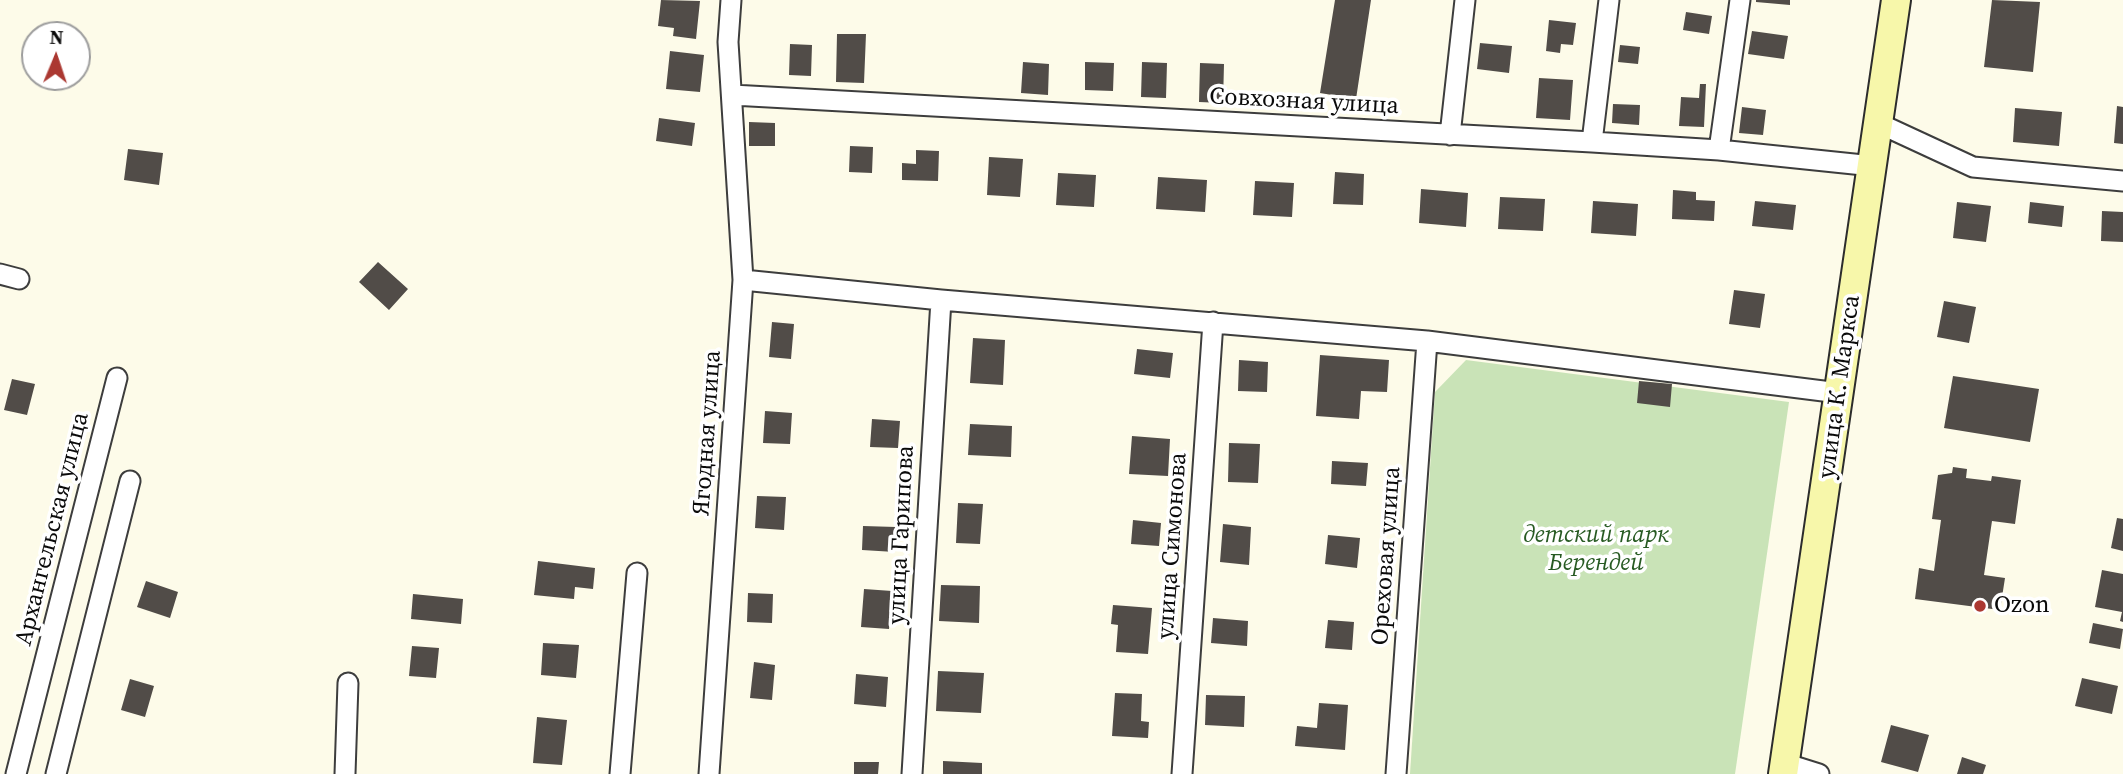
<!DOCTYPE html>
<html>
<head>
<meta charset="utf-8">
<style>
	body { margin:0 }
	#map { position:relative; width:2123px; height:774px; overflow:hidden; background:#fdfbe9; font-family:"Source Serif 4",serif }
	canvas { display:block }
	.north { position:absolute; left:21px; top:21px; width:70px; height:70px; box-sizing:border-box; background:#fff; border:2px solid #9d9d9d; border-radius:50%; rotate:2deg; font-size:19px; font-weight:700; line-height:28px; text-align:center; color:#0a0a0a }
	.north::after { content:''; display:block; margin:auto; width:24px; height:32px; background:#ab3831; clip-path:polygon(50% 0,100% 100%,50% 72%,0 100%) }
</style>
</head>
<body>
<div id="map">
<canvas width="2123" height="774"></canvas>
<div class="north">N</div>
</div>
<script>
const ctx = document.querySelector('canvas').getContext('2d');
ctx.lineJoin = 'round';
function fill(path, color) {
  ctx.fillStyle = color;
  ctx.fill(path, 'evenodd');
}
function poly(rows) {
  const path = new Path2D();
  for (const r of rows) {
    path.moveTo(r[0], r[1]);
    for (let i = 2; i < r.length; i += 2) path.lineTo(r[i], r[i + 1]);
  }
  return path;
}
function trace(path, color, width, dash) {
  ctx.strokeStyle = color;
  ctx.lineWidth = width;
  ctx.lineCap = dash ? 'butt' : 'round';
  ctx.setLineDash(dash || []);
  ctx.stroke(path);
}
function drawText(font, color, halo, rows, align = 'center') {
  ctx.font = font + ' "Source Serif 4",serif';
  ctx.lineWidth = 7;
  ctx.setLineDash([]);
  ctx.textBaseline = 'middle';
  ctx.strokeStyle = halo;
  ctx.fillStyle = color;
  for (const [text, x, y, turn = 0] of rows) {
    ctx.save();
    ctx.translate(x, y);
    ctx.rotate((+turn || 0) * Math.PI / 180);
    ctx.textAlign = isNaN(turn) ? turn : align;
    if (halo) ctx.strokeText(text, 0, 0);
    ctx.fillText(text, 0, 0);
    ctx.restore();
  }
}
fill(poly([
	[1466,360,1789,402,1735,774,1410,774,1435,392]
]), '#c9e3b7');
fill(poly([
	[661,0,700,1,696,39,673,36,674,28,658,26],
	[1335,0,1371,0,1356,99,1320,93],
	[1756,0,1790,0,1790,5,1756,2],
	[1992,0,2040,2,2033,72,1984,67],
	[1686,12,1712,16,1709,34,1683,30],
	[1549,20,1576,23,1573,45,1561,44,1560,53,1546,51],
	[1752,31,1788,36,1784,59,1748,54],
	[837,34,866,34,864,83,836,82],
	[1480,43,1512,46,1509,73,1477,69],
	[790,44,812,45,811,76,789,75],
	[1620,45,1640,47,1638,64,1618,62],
	[670,51,704,55,700,92,666,89],
	[1023,62,1049,64,1048,95,1021,93],
	[1085,62,1114,63,1113,91,1085,90],
	[1142,62,1167,63,1166,98,1141,97],
	[1200,63,1224,64,1223,103,1199,102],
	[1539,78,1573,80,1570,120,1536,118],
	[1700,84,1706,84,1704,127,1679,126,1681,97,1699,98],
	[1613,104,1640,105,1639,125,1612,123],
	[2117,106,2123,107,2123,144,2114,143],
	[1742,107,1766,110,1763,135,1739,133],
	[2015,108,2062,112,2059,146,2013,142],
	[659,118,695,123,692,146,656,141],
	[749,122,775,123,775,146,749,146],
	[850,146,873,147,872,173,849,172],
	[128,149,163,153,159,185,124,180],
	[916,150,939,151,938,181,902,180,902,163,916,164],
	[989,157,1023,159,1020,197,987,195],
	[1335,172,1364,174,1363,205,1333,204],
	[1058,173,1096,175,1094,207,1056,205],
	[1158,177,1207,180,1205,212,1156,209],
	[1255,181,1294,183,1292,217,1253,215],
	[1421,189,1468,193,1466,227,1419,223],
	[1673,190,1696,192,1696,200,1715,201,1714,221,1672,219],
	[1500,197,1545,199,1543,231,1498,229],
	[1593,201,1638,204,1636,236,1591,233],
	[1755,201,1796,205,1793,230,1752,226],
	[1957,202,1991,206,1986,242,1953,238],
	[2030,202,2064,206,2062,227,2028,223],
	[2102,211,2123,212,2123,242,2101,241],
	[378,262,408,289,389,310,359,282],
	[1734,290,1765,294,1760,328,1729,324],
	[1944,301,1976,307,1969,343,1937,337],
	[772,322,794,324,791,359,769,357],
	[973,338,1005,340,1003,385,970,383],
	[1137,349,1173,353,1170,378,1134,374],
	[1320,355,1389,360,1387,392,1361,391,1359,419,1316,416],
	[1239,360,1268,362,1267,392,1238,391],
	[1953,376,2039,389,2030,442,1944,428],
	[12,379,35,384,27,415,4,410],
	[1639,381,1672,384,1670,407,1637,403],
	[765,411,792,413,790,444,763,443],
	[872,419,900,421,898,448,870,447],
	[970,424,1012,426,1011,457,968,455],
	[1132,436,1170,439,1168,476,1129,474],
	[1229,443,1260,444,1258,483,1228,482],
	[1332,461,1368,463,1366,486,1331,484],
	[1953,467,1967,469,1966,478,1991,481,1992,476,2021,480,2015,524,1992,521,1984,575,2005,578,2000,610,1915,599,1919,568,1934,571,1941,520,1932,519,1938,475,1952,473],
	[757,496,786,497,784,530,755,528],
	[958,503,983,504,980,544,956,543],
	[2117,518,2123,519,2123,551,2111,548],
	[1133,520,1161,523,1159,546,1131,544],
	[1223,524,1251,527,1249,565,1220,562],
	[863,526,896,527,895,552,862,550],
	[1328,535,1360,538,1357,568,1325,564],
	[538,561,595,568,593,589,575,587,574,599,534,595],
	[2102,570,2123,574,2123,622,2120,621,2122,612,2095,607],
	[146,581,178,592,170,618,137,607],
	[941,585,980,586,979,623,939,621],
	[864,589,892,591,889,629,861,627],
	[748,593,773,594,772,623,747,622],
	[413,594,463,599,461,624,411,619],
	[1113,605,1152,608,1148,654,1116,652,1118,625,1111,624],
	[1213,618,1248,621,1247,646,1211,643],
	[1328,620,1354,622,1352,650,1325,648],
	[2093,623,2123,629,2120,649,2089,643],
	[543,643,579,645,576,678,541,675],
	[412,646,439,648,436,678,409,676],
	[754,662,775,665,772,700,750,698],
	[938,671,984,673,981,713,936,711],
	[856,674,888,677,886,707,854,704],
	[2082,678,2118,686,2112,714,2075,706],
	[130,679,154,686,145,717,121,710],
	[1115,693,1142,694,1141,721,1149,722,1148,738,1112,736],
	[1206,695,1245,696,1244,727,1205,725],
	[1319,703,1348,705,1345,750,1295,746,1297,726,1317,728],
	[537,717,567,720,562,765,533,763],
	[1891,725,1929,735,1918,772,1881,762],
	[1962,757,1986,765,1983,774,1957,774],
	[943,761,982,763,982,774,943,774],
	[854,762,879,762,878,774,854,774]
]), '#514c48');
const minor = poly([
	[732,95,1592,142,1719,150,1873,166],
	[1878,123,1973,167,2123,181],
	[1450,135,1465,0],
	[1592,142,1609,0],
	[1719,150,1740,0],
	[0,274,19,279],
	[743,280,941,300,1427,341,1839,393],
	[1784,763,1819,774],
	[16,774,117,378],
	[56,774,130,481],
	[345,774,348,683],
	[620,774,637,573],
	[709,774,743,280,728,42,731,0],
	[912,774,941,300],
	[1182,774,1213,322],
	[1396,774,1427,341]
]);
const secondary = poly([
	[1783,774,1896,0]
]);
trace(minor, '#3d3d3d', 23);
trace(secondary, '#2c2c2c', 32);
trace(minor, '#fff', 19);
trace(secondary, '#f7f7aa', 28);
for (const [x, y, r, color] of [
	[1980,606,7,"#ab3831"]
]) {
  const dot = new Path2D();
  dot.arc(x, y, r, 0, 2 * Math.PI);
  ctx.fillStyle = color;
  ctx.fill(dot);
  trace(dot, '#fff', 2.5);
}
drawText('24px', '#0a0a0a', '#fff', [
	["Совхозная улица",1304,102,3],
	["улица К. Маркса",1840,387,-82],
	["Ягодная улица",708,433,-86],
	["Архангельская улица",53,529,-76],
	["улица Гарипова",902,535,-87],
	["улица Симонова",1173,546,-86],
	["Ореховая улица",1387,556,-86]
]);
drawText('italic 24px', '#275a22', '#fff', [
	["детский парк",1596,536],
	["Берендей",1596,564]
]);
drawText('24px', '#0a0a0a', '#fff', [
	["Ozon",1994,606]
], 'left');
</script>
</body>
</html>
